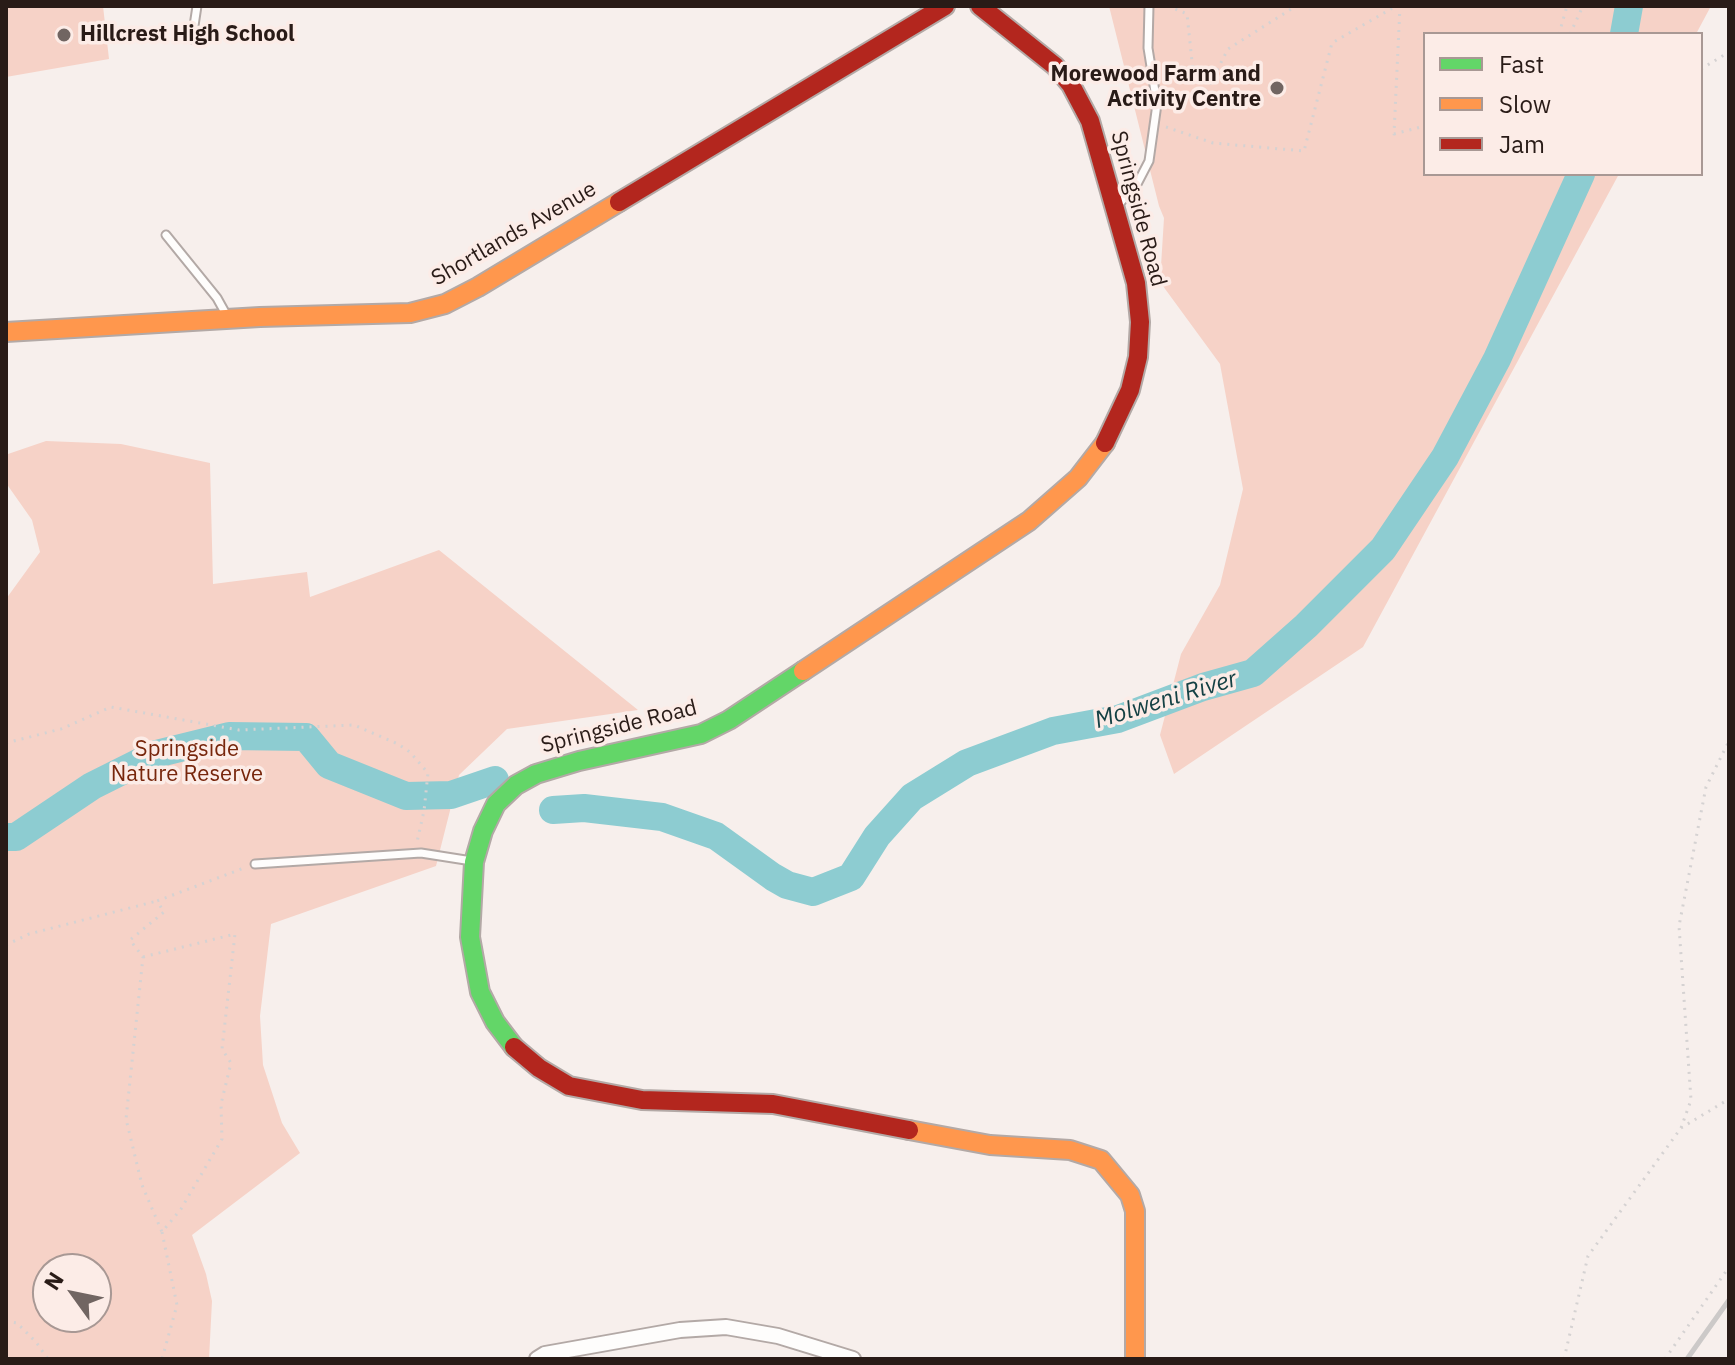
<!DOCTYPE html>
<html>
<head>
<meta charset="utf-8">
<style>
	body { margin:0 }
	#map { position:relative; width:1735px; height:1365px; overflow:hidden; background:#f7efec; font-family:"IBM Plex Sans",sans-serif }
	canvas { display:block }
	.frame { position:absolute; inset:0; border:8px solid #291b17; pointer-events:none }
	.legend { position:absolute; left:1423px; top:32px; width:280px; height:144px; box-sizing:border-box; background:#fcece7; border:2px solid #a89894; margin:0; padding:10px 14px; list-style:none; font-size:24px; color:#291b17 }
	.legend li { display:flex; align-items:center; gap:16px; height:40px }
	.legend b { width:40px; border:2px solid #a89894 }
	.north { position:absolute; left:32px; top:1253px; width:80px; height:80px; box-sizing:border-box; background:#fcece7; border:2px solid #a89894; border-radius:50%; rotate:303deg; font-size:22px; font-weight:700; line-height:32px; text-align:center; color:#291b17 }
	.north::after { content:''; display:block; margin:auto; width:28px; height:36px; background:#716562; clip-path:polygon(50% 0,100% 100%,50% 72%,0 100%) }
</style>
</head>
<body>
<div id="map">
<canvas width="1735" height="1365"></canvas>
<div class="frame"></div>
<ul class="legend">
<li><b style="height:10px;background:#63d668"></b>Fast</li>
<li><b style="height:10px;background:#ff974d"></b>Slow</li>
<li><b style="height:10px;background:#b3261e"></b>Jam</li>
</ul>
<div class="north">N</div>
</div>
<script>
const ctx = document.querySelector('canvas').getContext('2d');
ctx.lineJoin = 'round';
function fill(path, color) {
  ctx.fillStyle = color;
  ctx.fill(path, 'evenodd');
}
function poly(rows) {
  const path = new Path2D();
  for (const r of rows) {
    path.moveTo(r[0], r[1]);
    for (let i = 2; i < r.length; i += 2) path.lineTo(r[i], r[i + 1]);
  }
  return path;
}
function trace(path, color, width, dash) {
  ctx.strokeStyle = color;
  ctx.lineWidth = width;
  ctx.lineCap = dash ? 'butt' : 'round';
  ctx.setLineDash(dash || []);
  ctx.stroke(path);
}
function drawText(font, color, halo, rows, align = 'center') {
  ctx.font = font + ' "IBM Plex Sans",sans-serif';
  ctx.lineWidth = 7;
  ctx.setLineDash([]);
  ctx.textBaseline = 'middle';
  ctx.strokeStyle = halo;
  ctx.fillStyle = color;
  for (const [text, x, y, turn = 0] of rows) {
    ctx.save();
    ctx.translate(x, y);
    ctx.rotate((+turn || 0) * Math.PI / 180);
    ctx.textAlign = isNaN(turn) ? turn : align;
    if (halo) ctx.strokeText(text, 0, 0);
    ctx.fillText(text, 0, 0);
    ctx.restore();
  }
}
fill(poly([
	[6,6,103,6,109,59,6,77],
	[1109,6,1711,6,1696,34,1425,34,1425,174,1619,174,1363,647,1174,774,1160,735,1181,654,1220,585,1243,489,1220,364,1160,282,1164,218,1159,206],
	[46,441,121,444,210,463,213,584,307,572,310,597,439,550,638,710,507,729,459,775,436,866,271,924,260,1016,263,1065,282,1123,300,1153,192,1235,206,1274,212,1301,209,1359,10,1359,6,1353,6,599,40,552,32,520,6,483,8,454],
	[48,1269,96,1269,96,1317,48,1317]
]), '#f6d2c7');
trace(poly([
	[1624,34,1629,6],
	[553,810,584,808,662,817,716,836,773,877,787,885,813,892,851,877,877,836,912,797,967,763,1053,731,1118,719,1203,687,1253,673,1306,626,1383,549,1445,457,1497,359,1581,174],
	[6,837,16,837,92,786,156,754,229,736,306,737,329,765,406,796,451,795,495,780]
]), '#8dccd1', 28);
const lane = poly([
	[192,39,197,6],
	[1117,206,1136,186,1149,161,1157,104,1148,48,1149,6],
	[166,235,217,298,227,316],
	[255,864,421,853,472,861]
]);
const street = poly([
	[537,1359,545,1354,680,1330,726,1327,778,1336,853,1359]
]);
const fast = poly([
	[514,1047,495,1022,480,992,470,937,474,862,483,831,496,804,516,785,536,774,579,761,701,734,729,720,803,671]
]);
const slow = poly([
	[6,332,260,317,410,313,445,304,478,287,619,202],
	[803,671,1029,521,1078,478,1105,443],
	[909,1130,990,1145,1070,1150,1101,1160,1130,1195,1135,1211,1135,1359]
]);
const jam = poly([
	[980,6,1055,66,1071,85,1090,121,1136,283,1140,322,1138,357,1130,390,1105,443],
	[619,202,945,6],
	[514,1047,539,1068,569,1086,642,1100,773,1104,909,1130]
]);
trace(lane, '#b3a9a6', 11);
trace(street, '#b3a9a6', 18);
trace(fast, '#b3a9a6', 22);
trace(slow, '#b3a9a6', 22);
trace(jam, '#b3a9a6', 22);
trace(poly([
	[1168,6,1187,14,1197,109,1228,49,1296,6],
	[1400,6,1394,134,1425,126],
	[1559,34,1567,6],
	[1570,34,1583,6],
	[1701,69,1729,52],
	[1166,127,1213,143,1304,151,1332,43,1396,6],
	[6,743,61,729,111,707,239,730,354,725,398,744,410,752,428,773,424,811,417,842],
	[6,945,29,934,157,901],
	[143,957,235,934,222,1049,231,1063,221,1104,222,1139,181,1209,162,1232,142,1185,126,1119,143,957,130,940,164,912,157,901,244,868],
	[1681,1128,1729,1099],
	[162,1232,177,1305,162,1359],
	[6,1321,17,1323,36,1342,48,1359],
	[1564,1359,1588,1256,1681,1128,1691,1100,1679,926,1706,787,1729,741],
	[1665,1359,1729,1267]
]), '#d5d2d2', 3, [2, 6]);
trace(lane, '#fefdfc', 7);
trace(street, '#fefdfc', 14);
trace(fast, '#63d668', 18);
trace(slow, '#ff974d', 18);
trace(jam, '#b3261e', 18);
trace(poly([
	[1687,1359,1729,1300]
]), '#ccc9c8', 5);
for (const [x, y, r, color] of [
	[64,35,8,"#716562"],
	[1277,88,8,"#716562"]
]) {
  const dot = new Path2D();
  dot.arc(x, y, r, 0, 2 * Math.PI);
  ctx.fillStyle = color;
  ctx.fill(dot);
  trace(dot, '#fcece7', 3);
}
drawText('bold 22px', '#291b17', '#fcece7', [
	["Hillcrest High School",80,35],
	["Morewood Farm and",1261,75,"right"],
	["Activity Centre",1261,100,"right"]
], 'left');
drawText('22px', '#291b17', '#fcece7', [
	["Springside Road",1138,209,75],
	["Shortlands Avenue",514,234,-30],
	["Springside Road",619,727,-14]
]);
drawText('22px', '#77260c', '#fcece7', [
	["Springside",187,750],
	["Nature Reserve",187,775]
]);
drawText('italic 24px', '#154144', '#fcece7', [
	["Molweni River",1166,700,-17]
]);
</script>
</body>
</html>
